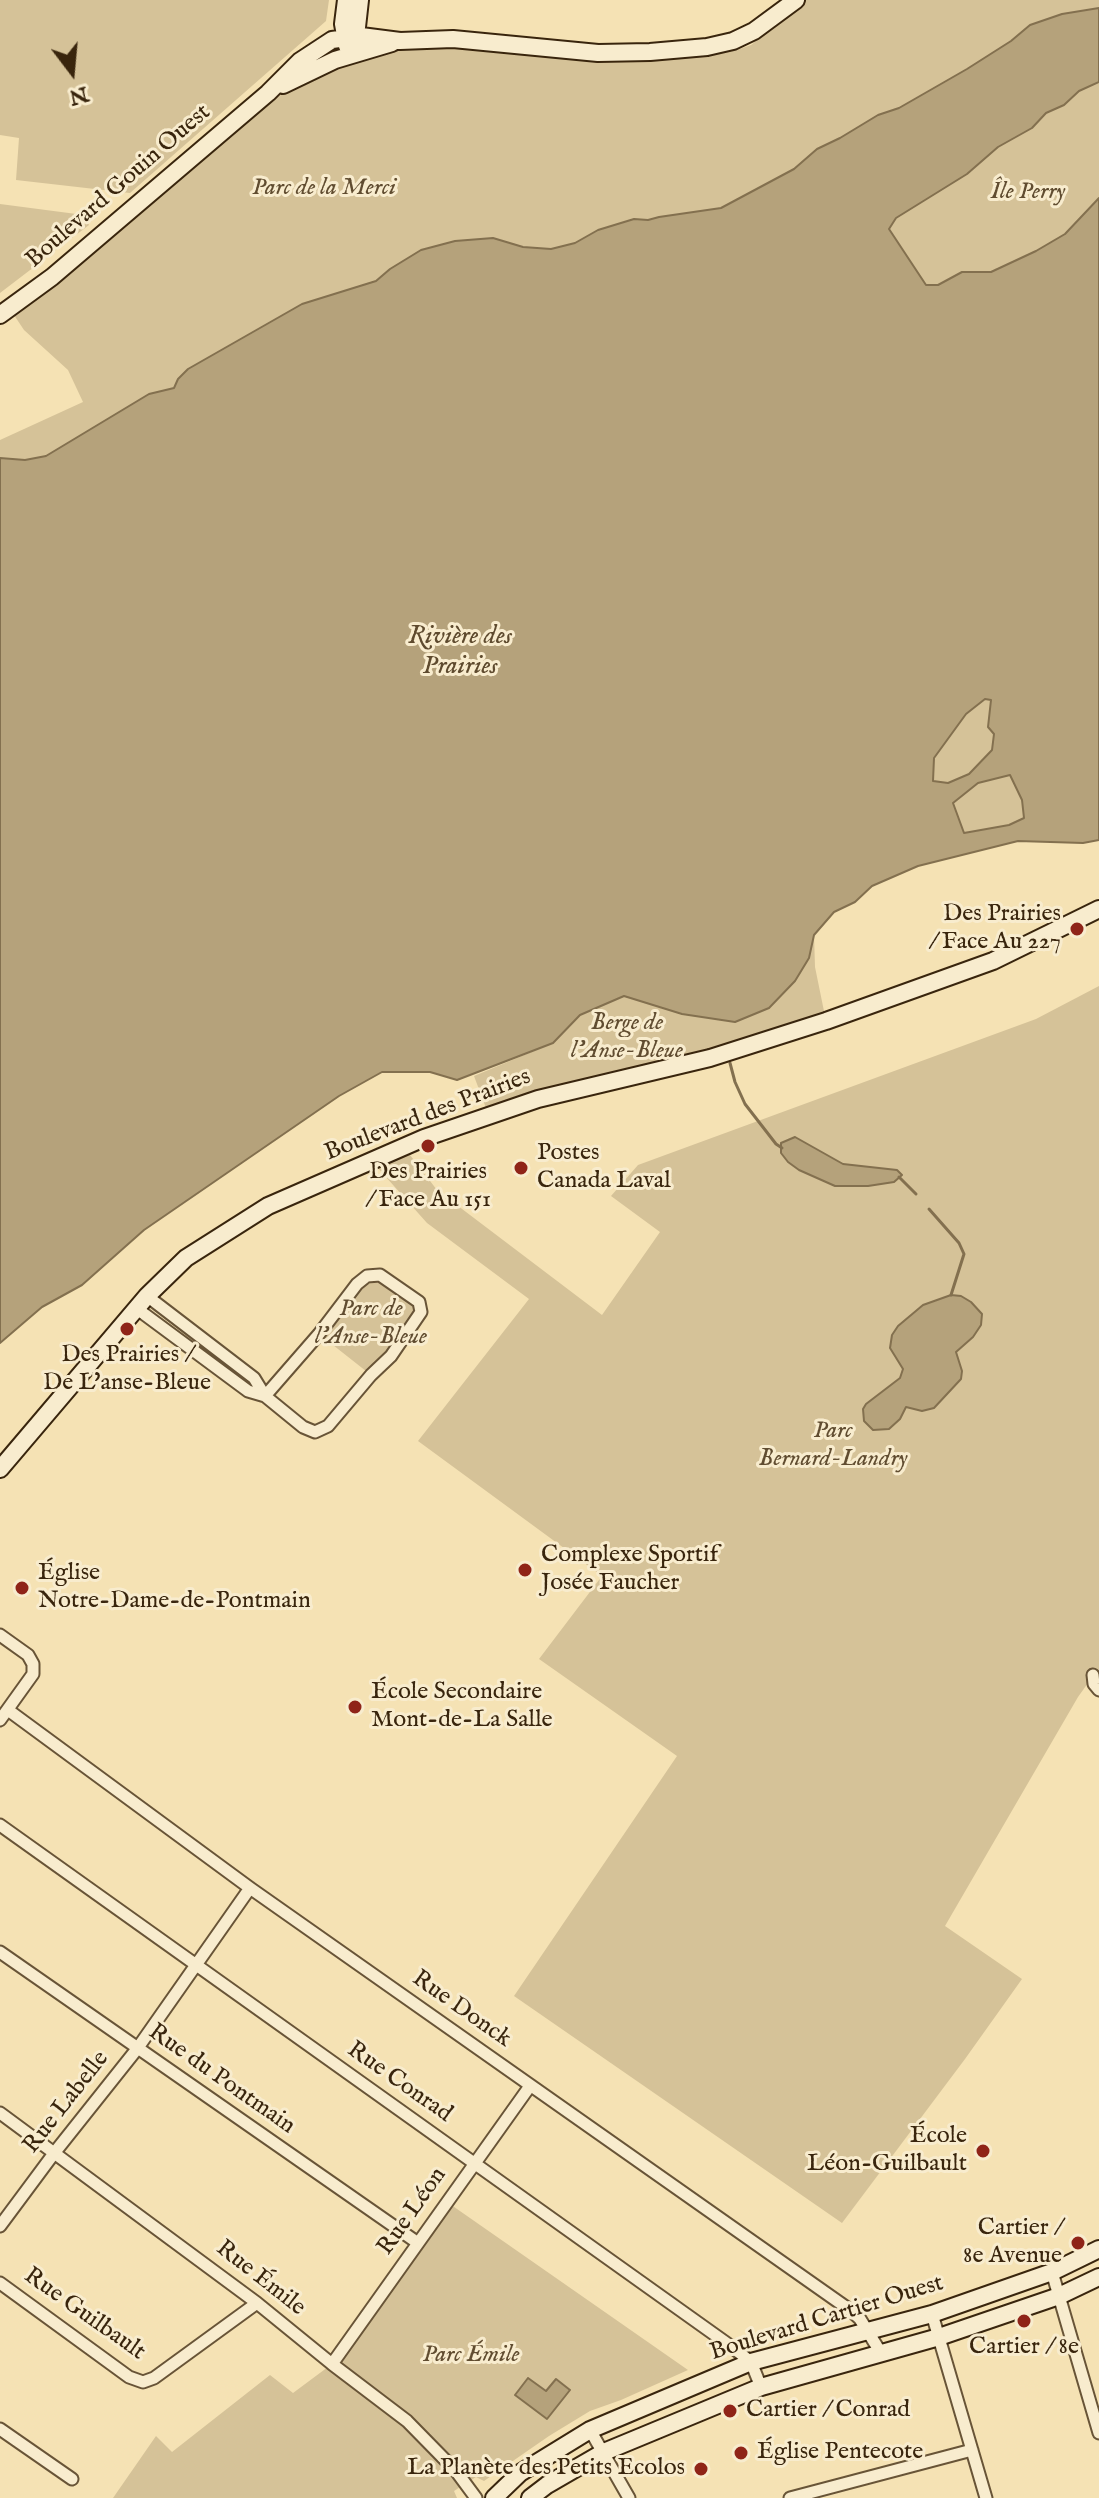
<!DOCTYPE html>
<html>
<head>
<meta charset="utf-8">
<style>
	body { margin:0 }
	#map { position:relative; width:1099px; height:2498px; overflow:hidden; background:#f5e2b4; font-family:"IM FELL English",serif }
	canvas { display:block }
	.north { position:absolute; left:32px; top:32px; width:80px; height:80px; -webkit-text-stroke:6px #f8ecce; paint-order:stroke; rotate:164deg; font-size:22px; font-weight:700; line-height:32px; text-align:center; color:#39250d }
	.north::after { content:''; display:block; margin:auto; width:28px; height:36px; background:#39250d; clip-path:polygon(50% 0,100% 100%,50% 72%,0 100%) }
</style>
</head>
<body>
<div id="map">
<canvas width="1099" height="2498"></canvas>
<div class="north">N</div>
</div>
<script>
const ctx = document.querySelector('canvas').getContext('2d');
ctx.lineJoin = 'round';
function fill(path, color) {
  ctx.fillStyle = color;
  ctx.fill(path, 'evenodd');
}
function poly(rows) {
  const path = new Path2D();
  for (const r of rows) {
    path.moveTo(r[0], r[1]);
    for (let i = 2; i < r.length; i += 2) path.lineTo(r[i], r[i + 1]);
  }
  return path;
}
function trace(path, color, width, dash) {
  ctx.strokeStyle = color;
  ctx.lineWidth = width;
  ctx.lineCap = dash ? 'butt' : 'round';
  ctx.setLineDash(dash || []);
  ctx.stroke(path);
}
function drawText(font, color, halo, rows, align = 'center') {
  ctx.font = font + ' "IM FELL English",serif';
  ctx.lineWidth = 6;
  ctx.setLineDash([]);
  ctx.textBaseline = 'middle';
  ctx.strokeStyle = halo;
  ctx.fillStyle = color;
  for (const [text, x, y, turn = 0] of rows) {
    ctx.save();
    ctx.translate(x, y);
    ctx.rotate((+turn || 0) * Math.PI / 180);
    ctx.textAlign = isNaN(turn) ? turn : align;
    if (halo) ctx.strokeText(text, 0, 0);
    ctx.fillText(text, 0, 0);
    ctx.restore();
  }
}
fill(poly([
	[0,0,329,0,326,21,130,193,16,180,19,138,0,135],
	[805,0,1099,0,1099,8,1062,14,1030,25,1011,41,967,69,899,108,878,115,840,138,817,149,794,169,721,208,659,217,648,220,634,219,598,230,575,243,551,250,523,247,493,238,455,241,421,250,390,269,376,281,302,304,188,369,178,379,174,388,149,394,46,456,25,460,0,458,0,440,83,402,68,370,24,330,14,315,55,283,136,214,138,215,163,194,162,192,259,109,296,85,340,64,385,52,417,46,449,45,621,61,737,50,751,45],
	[1099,82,1099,198,1065,234,1036,251,991,272,962,272,938,285,926,285,889,229,896,218,967,174,998,147,1032,128,1046,113,1064,105,1079,91],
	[0,204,84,215,89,225,0,293],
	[985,699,991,699,988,726,994,734,992,750,969,774,948,783,933,781,934,758,966,714],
	[1010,775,1022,800,1024,818,1009,825,964,833,953,803,978,783],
	[814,935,815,967,826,1021,489,1116,474,1076,553,1043,580,1015,624,996,682,1014,736,1022,769,1008,809,958],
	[1099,986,1099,1680,1093,1676,1078,1697,945,1926,1022,1979,965,2059,842,2223,514,1996,677,1756,539,1659,602,1576,418,1441,529,1299,427,1223,377,1167,410,1155,437,1190,602,1315,660,1232,611,1196,638,1165,1036,1019],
	[380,1275,419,1302,421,1312,371,1375,319,1334,357,1284],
	[447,2202,688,2370,621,2400,590,2411,549,2436,484,2481,476,2477,454,2491,457,2498,113,2498,156,2436,172,2452,270,2375,293,2393,332,2364]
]), '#d5c298');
const water = poly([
	[1099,8,1099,82,1079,91,1064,105,1046,113,1032,128,998,147,967,174,896,218,889,229,926,285,938,285,962,272,991,272,1036,251,1065,234,1099,198,1099,840,1083,843,1018,841,918,866,872,886,855,902,834,912,814,935,809,958,795,981,769,1008,735,1022,682,1014,624,996,580,1015,553,1043,457,1080,430,1072,382,1072,339,1096,144,1230,82,1285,42,1307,0,1343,0,458,25,460,46,456,149,394,174,388,178,379,188,369,302,304,376,281,390,269,421,250,455,241,493,238,523,247,551,249,575,243,598,230,634,219,648,220,659,217,721,208,794,169,817,149,840,138,878,115,899,108,967,69,1011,41,1030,25,1062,14,1099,8],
	[985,699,991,700,988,727,994,734,992,750,969,774,948,783,933,781,934,758,966,714,985,699],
	[1010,775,1022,800,1024,818,1009,825,964,833,953,803,978,783,1010,775],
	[795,1137,843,1164,897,1170,902,1175,894,1182,868,1186,835,1186,799,1170,788,1162,781,1153,781,1143,795,1137],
	[951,1295,961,1296,971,1302,982,1314,981,1325,973,1337,956,1352,962,1371,961,1379,934,1408,922,1411,906,1407,900,1419,889,1429,873,1430,864,1421,863,1409,866,1404,900,1378,903,1369,890,1348,892,1335,898,1326,923,1305,951,1295],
	[528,2378,546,2391,556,2379,570,2390,547,2419,515,2395,528,2378]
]);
fill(water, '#b5a27b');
trace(water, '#83704f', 2);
trace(poly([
	[730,1063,735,1082,745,1104,776,1144,782,1148],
	[899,1177,916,1194],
	[929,1209,959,1243,964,1254,951,1295]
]), '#83704f', 3);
const street = poly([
	[147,1296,254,1378,265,1396,303,1427,315,1432,328,1426,371,1375,391,1356,421,1312,419,1302,380,1275,367,1276,357,1284,319,1334,265,1396],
	[136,1308,248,1391,265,1396],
	[0,1635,28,1655,33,1664,33,1674,0,1720],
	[1093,1675,1094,1684,1099,1690],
	[8,1710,250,1888,850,2310,860,2319,881,2353],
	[0,1825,732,2347,751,2362,761,2387],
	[0,1952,418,2243],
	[0,2113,257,2303,332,2364,407,2421,456,2471,476,2498],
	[0,2226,55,2152,137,2049,250,1888],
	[1052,2272,1099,2433],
	[0,2283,129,2377,143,2382,154,2378,257,2303],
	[932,2314,986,2498],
	[332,2364,530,2086],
	[0,2429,72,2479],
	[590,2430,629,2498],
	[790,2498,972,2450]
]);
const secondary = poly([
	[346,0,343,24,347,46],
	[351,46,357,27,360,0],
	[283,85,335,60,392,43],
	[0,315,52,277,268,93,300,61,332,40,361,36,400,41,453,39,598,53,650,52,707,47,733,41,754,31,796,0],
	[0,1469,147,1296,186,1258,268,1206,424,1138,538,1099,710,1058,826,1021,993,961,1099,909],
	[494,2498,520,2473,590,2430,751,2362,932,2314,1052,2272,1099,2249],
	[530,2498,547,2485,604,2452,761,2387,939,2337,1059,2296,1099,2277]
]);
trace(street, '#685437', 15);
trace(secondary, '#39250d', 20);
trace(street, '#f8ecce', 11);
trace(secondary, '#f8ecce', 16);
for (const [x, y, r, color] of [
	[1077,929,8,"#8f2418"],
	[428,1146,8,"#8f2418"],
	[521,1168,8,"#8f2418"],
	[127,1329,8,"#8f2418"],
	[525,1570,8,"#8f2418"],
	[22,1588,8,"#8f2418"],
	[355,1707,8,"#8f2418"],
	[983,2151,8,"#8f2418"],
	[1078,2243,8,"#8f2418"],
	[1024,2321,8,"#8f2418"],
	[730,2411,8,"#8f2418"],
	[741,2453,8,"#8f2418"],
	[701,2469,8,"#8f2418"]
]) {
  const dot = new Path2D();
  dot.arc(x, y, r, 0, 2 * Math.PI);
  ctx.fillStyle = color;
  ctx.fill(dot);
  trace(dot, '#f8ecce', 3);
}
drawText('24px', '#39250d', '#f8ecce', [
	["Boulevard Gouin Ouest",119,187,-41],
	["Boulevard des Prairies",428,1116,-21],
	["Rue Donck",461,2010,35],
	["Rue du Pontmain",221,2080,35],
	["Rue Conrad",399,2083,35],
	["Rue Labelle",67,2103,-52],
	["Rue Léon",413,2212,-55],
	["Rue Émile",260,2279,38],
	["Rue Guilbault",84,2315,35],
	["Boulevard Cartier Ouest",827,2319,-17]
]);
drawText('italic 24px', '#604c30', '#f8ecce', [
	["Parc de la Merci",324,189],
	["Île Perry",1028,193],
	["Berge de",627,1024],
	["l'Anse-Bleue",627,1052],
	["Parc de",371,1310],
	["l'Anse-Bleue",371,1338],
	["Parc",833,1432],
	["Bernard-Landry",833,1460],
	["Parc Émile",471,2356]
]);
drawText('24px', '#39250d', '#f8ecce', [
	["Des Prairies",1061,915,"right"],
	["/ Face Au 227",1061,943,"right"],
	["Postes",537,1154],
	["Canada Laval",537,1182],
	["Des Prairies",428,1173,"center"],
	["/ Face Au 151",428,1201,"center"],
	["Des Prairies /",127,1356,"center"],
	["De L'anse-Bleue",127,1384,"center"],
	["Complexe Sportif",541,1556],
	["Josée Faucher",541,1584],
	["Église",38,1574],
	["Notre-Dame-de-Pontmain",38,1602],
	["École Secondaire",371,1693],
	["Mont-de-La Salle",371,1721],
	["École",967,2137,"right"],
	["Léon-Guilbault",967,2165,"right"],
	["Cartier /",1062,2229,"right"],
	["8e Avenue",1062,2257,"right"],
	["Cartier / 8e",1024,2348,"center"],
	["Cartier / Conrad",746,2411],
	["Église Pentecote",757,2453],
	["La Planète des Petits Ecolos",685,2469,"right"]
], 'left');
drawText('italic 26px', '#5e4a2e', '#f8ecce', [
	["Rivière des",460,638],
	["Prairies",460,668]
]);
</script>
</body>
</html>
